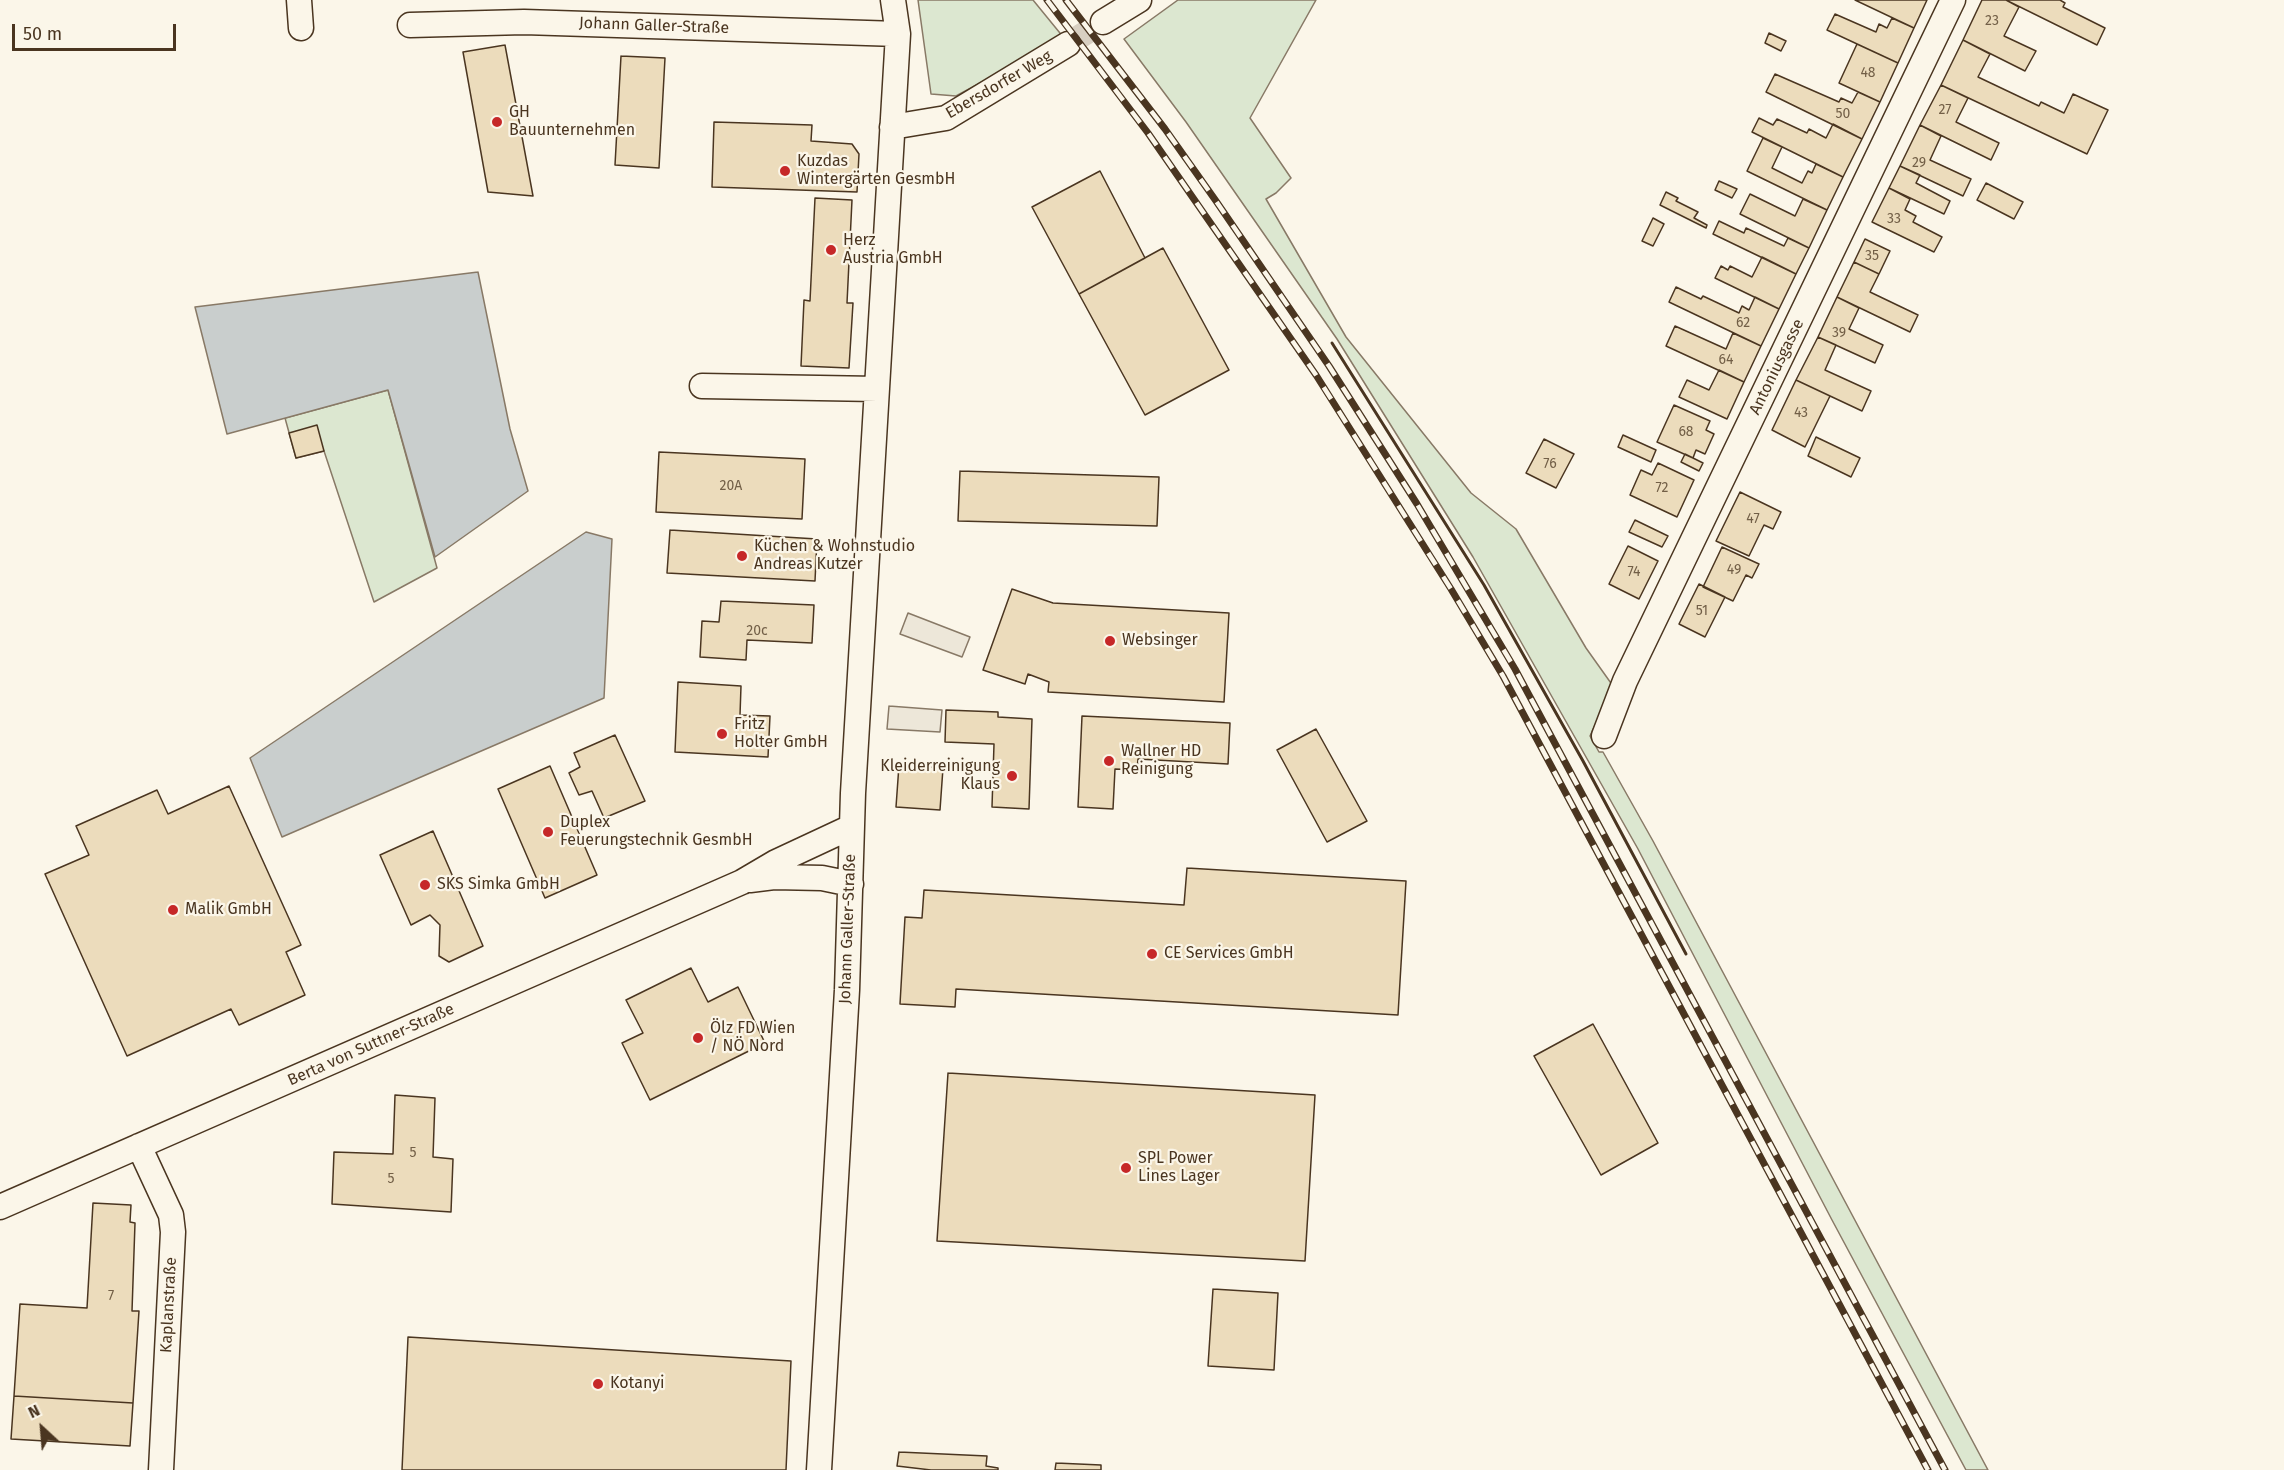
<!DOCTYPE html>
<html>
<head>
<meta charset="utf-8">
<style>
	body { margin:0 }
	#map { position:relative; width:2284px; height:1470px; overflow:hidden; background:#fbf6e9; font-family:"Fira Sans",sans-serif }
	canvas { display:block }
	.north { position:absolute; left:12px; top:1398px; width:60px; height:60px; -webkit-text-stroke:4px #fbf6e9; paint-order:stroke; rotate:334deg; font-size:16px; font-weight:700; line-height:24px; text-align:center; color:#4a3520 }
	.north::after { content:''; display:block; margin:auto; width:21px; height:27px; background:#4a3520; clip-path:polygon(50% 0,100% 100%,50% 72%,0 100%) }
	.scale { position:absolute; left:12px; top:24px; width:164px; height:27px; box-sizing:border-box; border:3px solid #4a3520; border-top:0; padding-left:8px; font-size:18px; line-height:21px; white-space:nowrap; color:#4a3520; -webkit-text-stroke:4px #fbf6e9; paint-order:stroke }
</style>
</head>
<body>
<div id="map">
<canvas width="2284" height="1470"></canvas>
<div class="north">N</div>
<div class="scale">50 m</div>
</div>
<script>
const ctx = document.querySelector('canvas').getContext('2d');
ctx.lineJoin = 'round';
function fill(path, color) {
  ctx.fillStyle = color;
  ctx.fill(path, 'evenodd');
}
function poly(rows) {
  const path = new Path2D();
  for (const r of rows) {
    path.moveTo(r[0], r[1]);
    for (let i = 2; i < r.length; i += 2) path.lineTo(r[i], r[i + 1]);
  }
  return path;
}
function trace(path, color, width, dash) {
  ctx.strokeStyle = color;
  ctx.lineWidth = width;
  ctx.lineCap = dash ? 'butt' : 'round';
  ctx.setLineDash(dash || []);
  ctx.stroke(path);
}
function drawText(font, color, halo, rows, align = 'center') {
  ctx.font = font + ' "Fira Sans",sans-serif';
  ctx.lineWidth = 4.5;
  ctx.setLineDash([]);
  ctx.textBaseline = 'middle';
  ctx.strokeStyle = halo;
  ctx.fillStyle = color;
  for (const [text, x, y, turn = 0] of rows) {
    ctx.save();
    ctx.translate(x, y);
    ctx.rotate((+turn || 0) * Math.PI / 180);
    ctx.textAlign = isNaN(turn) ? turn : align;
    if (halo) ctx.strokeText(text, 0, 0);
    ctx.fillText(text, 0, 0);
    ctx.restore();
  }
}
const green = poly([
	[918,0,1033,0,1064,38,956,96,931,94,918,0],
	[1178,0,1316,0,1250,118,1291,178,1276,193,1266,199,1346,337,1471,493,1516,529,1586,648,1613,686,1590,736,1599,752,1603,752,1653,841,1988,1470,1966,1470,1832,1220,1638,849,1473,557,1337,339,1186,122,1124,39,1178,0],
	[388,390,437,568,374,602,324,451,296,458,285,418,388,390]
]);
fill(green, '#dce7d0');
trace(green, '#887966', 1.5);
const parking = poly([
	[908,613,970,637,962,657,900,634,908,613],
	[889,706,942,710,940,732,887,729,889,706]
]);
fill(parking, '#ede7d9');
trace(parking, '#887966', 1.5);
const water = poly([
	[478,272,510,429,528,491,435,557,388,390,227,434,195,307,478,272],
	[586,532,612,539,604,698,282,837,250,758,586,532]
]);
fill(water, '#c9cecd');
trace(water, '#887966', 1.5);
const building = poly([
	[1855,0,1927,0,1914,28,1855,0],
	[1982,0,2006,0,2019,7,2004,36,2036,51,2025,71,1963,40,1982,0],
	[2006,0,2060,0,2065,3,2063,7,2105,28,2097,45,2006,0],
	[1835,14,1876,32,1879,24,1887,28,1892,18,1914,28,1898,63,1827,30,1835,14],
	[1769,33,1786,41,1781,51,1765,43,1769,33],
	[1963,40,1990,54,1978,77,2039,106,2041,102,2064,113,2073,94,2108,110,2087,154,1941,85,1963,40],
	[1857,44,1898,63,1880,102,1839,83,1857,44],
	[505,45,533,196,488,192,463,52,505,45],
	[621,56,665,58,659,168,615,165,621,56],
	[1775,74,1839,102,1841,98,1852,103,1858,92,1880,102,1862,139,1766,92,1775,74],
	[1941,85,1968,98,1956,122,1999,143,1991,160,1920,125,1941,85],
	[1759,118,1773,125,1777,119,1807,133,1809,129,1826,138,1833,124,1862,139,1843,177,1752,132,1759,118],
	[714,122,812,125,811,141,852,144,859,154,857,192,712,187,714,122],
	[1920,125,1941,136,1930,160,1971,179,1963,196,1900,166,1920,125],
	[1763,138,1782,147,1772,168,1802,183,1808,171,1812,173,1816,164,1843,177,1827,210,1747,171,1763,138],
	[1900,166,1920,175,1916,183,1950,201,1944,214,1889,188,1900,166],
	[1100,171,1145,258,1079,294,1032,207,1100,171],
	[1719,181,1737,189,1732,198,1715,190,1719,181],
	[1986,183,2023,202,2014,219,1977,200,1986,183],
	[1889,188,1910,199,1905,210,1916,216,1913,222,1942,237,1934,252,1872,222,1889,188],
	[1666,192,1678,198,1676,201,1698,212,1694,218,1707,225,1706,228,1660,205,1666,192],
	[1750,194,1795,216,1803,199,1827,210,1809,248,1740,214,1750,194],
	[815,198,852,200,847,303,853,303,849,368,801,366,804,300,810,301,815,198],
	[1653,218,1664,224,1653,246,1642,241,1653,218],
	[1719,221,1744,233,1746,228,1784,246,1788,238,1809,248,1796,274,1713,234,1719,221],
	[1865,239,1890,251,1879,274,1854,262,1865,239],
	[1163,248,1229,370,1145,415,1079,294,1163,248],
	[1762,257,1796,274,1779,309,1715,278,1721,266,1728,270,1730,266,1752,277,1762,257],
	[1854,262,1879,274,1870,292,1918,315,1910,332,1837,297,1854,262],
	[1676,287,1701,299,1703,296,1739,313,1742,306,1749,310,1755,297,1779,309,1761,346,1669,302,1676,287],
	[1837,297,1859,308,1849,329,1883,345,1875,363,1818,337,1837,297],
	[1675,326,1726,349,1733,333,1761,346,1744,382,1666,346,1675,326],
	[1818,337,1836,345,1825,370,1871,391,1862,411,1796,380,1818,337],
	[1719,370,1744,382,1727,419,1679,397,1687,380,1709,390,1719,370],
	[1796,380,1830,396,1805,447,1772,430,1796,380],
	[1674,405,1710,421,1706,430,1714,434,1705,454,1696,450,1693,458,1657,442,1674,405],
	[317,425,324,451,296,458,289,433,317,425],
	[1623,435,1656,450,1651,462,1618,447,1623,435],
	[1816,437,1860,458,1851,477,1808,456,1816,437],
	[1544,439,1574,454,1556,488,1526,473,1544,439],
	[659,452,805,459,802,519,656,512,659,452],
	[1685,454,1703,463,1699,471,1681,462,1685,454],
	[1658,463,1694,480,1677,517,1630,495,1641,470,1652,475,1658,463],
	[960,471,1159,477,1157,526,958,521,960,471],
	[1740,492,1781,512,1773,529,1764,525,1749,556,1716,541,1740,492],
	[1635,520,1668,536,1662,547,1629,532,1635,520],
	[670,530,817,539,815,581,667,573,670,530],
	[1628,546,1658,561,1639,599,1609,584,1628,546],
	[1722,547,1759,564,1752,578,1746,575,1733,601,1703,587,1722,547],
	[1699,584,1725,597,1705,637,1679,624,1699,584],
	[1012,589,1053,603,1229,613,1224,702,1048,692,1049,682,1028,674,1025,684,983,670,1012,589],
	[721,601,814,605,812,643,747,640,746,660,700,657,702,621,719,622,721,601],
	[678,682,741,686,740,715,770,716,768,757,675,752,678,682],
	[946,710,998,712,998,717,1032,719,1029,809,992,807,994,744,945,742,946,710],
	[1082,716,1230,723,1228,764,1138,759,1137,770,1115,769,1113,809,1078,807,1082,716],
	[1316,729,1367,821,1327,842,1277,750,1316,729],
	[615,735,645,801,604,818,592,791,579,795,569,773,580,767,574,753,615,735],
	[899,765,943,768,940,810,896,807,899,765],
	[550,766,597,875,545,898,498,789,550,766],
	[229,786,301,945,286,952,305,995,239,1025,231,1009,127,1056,45,874,89,855,76,826,157,790,168,814,229,786],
	[433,831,483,946,449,962,439,956,440,925,430,915,411,925,380,855,433,831],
	[1187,868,1406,881,1398,1015,956,989,955,1007,900,1004,905,917,922,918,924,890,1184,905,1187,868],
	[691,968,708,1002,738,987,765,1043,650,1100,622,1043,643,1033,626,1000,691,968],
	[1593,1024,1658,1143,1601,1175,1534,1056,1593,1024],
	[948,1073,1315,1095,1305,1261,937,1241,948,1073],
	[395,1095,435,1098,433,1157,453,1159,451,1212,332,1204,334,1152,393,1154,395,1095],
	[93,1203,131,1205,130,1222,135,1223,132,1311,139,1311,133,1403,14,1396,20,1304,87,1308,93,1203],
	[1213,1289,1278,1293,1274,1370,1208,1366,1213,1289],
	[408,1337,791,1361,786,1470,402,1470,408,1337],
	[14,1396,133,1403,130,1446,11,1439,14,1396],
	[899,1452,987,1456,986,1466,998,1468,998,1470,931,1470,897,1466,899,1452],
	[1056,1463,1101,1465,1101,1470,1055,1470,1056,1463]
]);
fill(building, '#ecdcbc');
trace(building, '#4a3520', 1.5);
trace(poly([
	[1068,44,1103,22]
]), '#d8cfc1', 24, [24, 12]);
const minor = poly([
	[299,0,301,28],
	[1103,22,1139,0],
	[410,25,524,22,898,34],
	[892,127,946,118,1068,44],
	[702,386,877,389],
	[1604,736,1625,681,1953,0],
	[750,880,774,877,822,878,851,884],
	[139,1146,171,1215,173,1232,161,1470],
	[0,1207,742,882,776,862,851,827],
	[819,1470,847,990,853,793,898,34,893,0]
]);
trace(minor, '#4a3520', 27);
trace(minor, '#fbf6e9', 24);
const rail = poly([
	[1047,0,1148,133,1316,375,1451,589,1503,676,1928,1470],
	[1066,0,1165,129,1216,201,1329,366,1417,504,1515,669,1945,1470]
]);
trace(rail, '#4a3520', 7);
trace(rail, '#fbf6e9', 4.5, [14]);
trace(poly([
	[1332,343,1484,585,1583,761,1686,954]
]), '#4a3520', 3);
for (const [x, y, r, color] of [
	[497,122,6,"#c62828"],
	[785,171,6,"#c62828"],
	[831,250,6,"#c62828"],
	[742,556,6,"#c62828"],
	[1110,641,6,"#c62828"],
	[722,734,6,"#c62828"],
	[1109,761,6,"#c62828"],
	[1012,776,6,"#c62828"],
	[548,832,6,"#c62828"],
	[425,885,6,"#c62828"],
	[173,910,6,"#c62828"],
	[1152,954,6,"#c62828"],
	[698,1038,6,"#c62828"],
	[1126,1168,6,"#c62828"],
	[598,1384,6,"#c62828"]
]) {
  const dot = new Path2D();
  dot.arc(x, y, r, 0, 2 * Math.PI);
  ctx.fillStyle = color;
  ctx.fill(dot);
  trace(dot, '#fbf6e9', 2);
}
drawText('14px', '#725f47', null, [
	["23",1992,21],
	["48",1868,73],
	["27",1945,110],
	["50",1843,114],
	["29",1919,163],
	["33",1894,219],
	["35",1872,256],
	["62",1743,323],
	["39",1839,333],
	["64",1726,360],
	["43",1801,413],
	["68",1686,432],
	["76",1550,464],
	["20A",731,486],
	["72",1662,488],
	["47",1753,519],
	["49",1734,570],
	["74",1634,572],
	["51",1702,611],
	["20c",757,631],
	["5",413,1153],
	["5",391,1179],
	["7",111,1296]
]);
drawText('16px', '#4a3520', '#fbf6e9', [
	["Johann Galler-Straße",654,26,2],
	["Ebersdorfer Weg",999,85,-30],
	["Antoniusgasse",1777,367,-64],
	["Johann Galler-Straße",848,929,-88],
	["Berta von Suttner-Straße",371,1045,-24],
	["Kaplanstraße",169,1305,-87]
]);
drawText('16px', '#4a3520', '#fbf6e9', [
	["GH",509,113],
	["Bauunternehmen",509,131],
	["Kuzdas",797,162],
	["Wintergärten GesmbH",797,180],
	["Herz",843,241],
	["Austria GmbH",843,259],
	["Küchen & Wohnstudio",754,547],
	["Andreas Kutzer",754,565],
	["Websinger",1122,641],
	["Fritz",734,725],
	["Holter GmbH",734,743],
	["Wallner HD",1121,752],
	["Reinigung",1121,770],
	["Kleiderreinigung",1000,767,"right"],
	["Klaus",1000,785,"right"],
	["Duplex",560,823],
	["Feuerungstechnik GesmbH",560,841],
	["SKS Simka GmbH",437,885],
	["Malik GmbH",185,910],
	["CE Services GmbH",1164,954],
	["Ölz FD Wien",710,1029],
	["/ NÖ Nord",710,1047],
	["SPL Power",1138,1159],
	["Lines Lager",1138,1177],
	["Kotanyi",610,1384]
], 'left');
</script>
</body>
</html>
